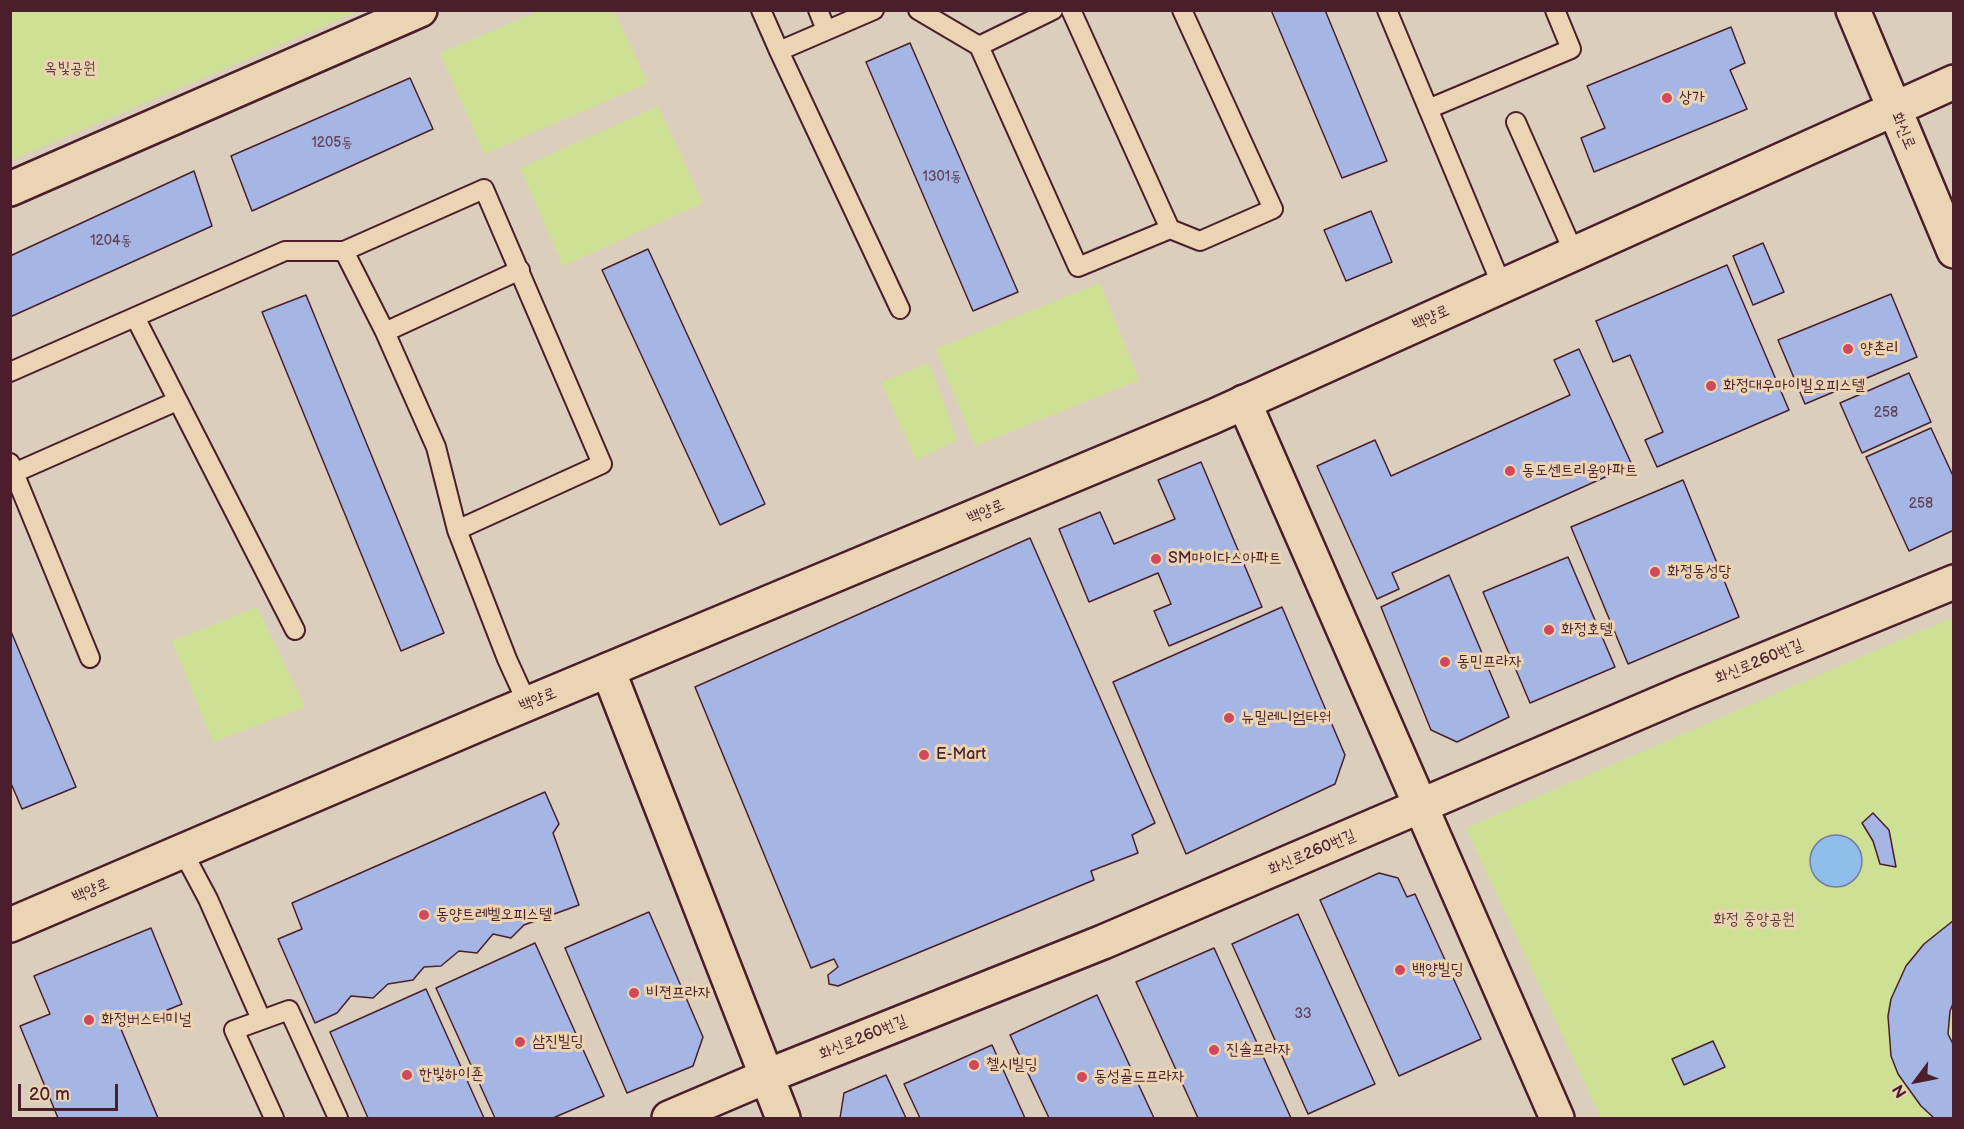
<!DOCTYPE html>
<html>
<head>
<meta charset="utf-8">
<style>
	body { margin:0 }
	#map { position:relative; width:1964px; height:1129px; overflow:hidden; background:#dccebd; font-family:"Balsamiq Sans",sans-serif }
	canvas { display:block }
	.frame { position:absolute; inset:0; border:12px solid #4a1f2b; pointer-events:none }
	.north { position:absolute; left:1886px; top:1051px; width:60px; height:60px; -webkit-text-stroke:4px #ead4b3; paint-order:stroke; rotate:238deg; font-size:16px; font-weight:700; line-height:24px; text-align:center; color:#4a1f2b }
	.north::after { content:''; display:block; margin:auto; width:21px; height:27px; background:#4a1f2b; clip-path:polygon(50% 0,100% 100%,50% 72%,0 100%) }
	.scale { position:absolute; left:18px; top:1084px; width:100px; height:27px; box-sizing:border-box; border:3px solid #4a1f2b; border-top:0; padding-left:8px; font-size:18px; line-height:21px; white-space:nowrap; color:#4a1f2b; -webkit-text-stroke:4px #ead4b3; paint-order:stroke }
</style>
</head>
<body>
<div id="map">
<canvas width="1964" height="1129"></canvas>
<div class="frame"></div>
<div class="north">N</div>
<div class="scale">20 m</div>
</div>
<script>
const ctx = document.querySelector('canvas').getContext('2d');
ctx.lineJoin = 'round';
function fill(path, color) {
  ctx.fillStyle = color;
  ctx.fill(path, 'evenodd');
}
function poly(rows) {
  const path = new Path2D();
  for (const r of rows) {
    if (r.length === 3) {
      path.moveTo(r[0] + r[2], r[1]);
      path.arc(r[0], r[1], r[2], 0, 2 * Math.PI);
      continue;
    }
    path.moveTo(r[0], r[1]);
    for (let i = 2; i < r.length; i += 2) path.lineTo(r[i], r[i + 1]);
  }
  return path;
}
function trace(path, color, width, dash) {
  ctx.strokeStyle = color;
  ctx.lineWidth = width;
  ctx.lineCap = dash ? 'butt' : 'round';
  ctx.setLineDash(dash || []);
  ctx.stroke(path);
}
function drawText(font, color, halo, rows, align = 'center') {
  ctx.font = font + ' "Balsamiq Sans","Poor Story",sans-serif';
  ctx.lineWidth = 6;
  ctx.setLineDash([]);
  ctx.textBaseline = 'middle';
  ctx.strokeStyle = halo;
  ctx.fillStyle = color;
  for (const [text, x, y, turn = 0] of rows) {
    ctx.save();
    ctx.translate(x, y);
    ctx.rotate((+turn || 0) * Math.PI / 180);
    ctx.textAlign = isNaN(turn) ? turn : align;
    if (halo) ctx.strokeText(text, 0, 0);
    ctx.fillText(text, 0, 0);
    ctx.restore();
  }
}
fill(poly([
	[11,10,359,10,359,11,11,160],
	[539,11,614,11,648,83,484,154,440,53],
	[658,106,703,203,563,266,520,168],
	[1100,283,1139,380,975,446,936,349],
	[929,363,957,440,916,460,881,382],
	[257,607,305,707,213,742,172,641],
	[1953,617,1953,1118,1601,1118,1466,828]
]), '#cde094');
const water = poly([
	[1836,861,26]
]);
fill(water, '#90beea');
trace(water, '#747e9e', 1.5);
const building = poly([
	[1271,10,1325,10,1387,161,1342,178,1271,10],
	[1731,27,1745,63,1730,70,1747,109,1594,172,1581,138,1605,128,1587,86,1731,27],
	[910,43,1018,292,973,311,866,62,910,43],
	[410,78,433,129,252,211,231,156,410,78],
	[194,171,212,226,10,317,10,256,194,171],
	[1371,211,1392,262,1346,281,1324,230,1371,211],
	[1763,243,1784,292,1753,305,1733,256,1763,243],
	[648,249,765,504,720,525,602,270,648,249],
	[1727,265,1789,410,1657,467,1645,440,1663,432,1630,355,1613,362,1596,321,1727,265],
	[1891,294,1917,357,1805,404,1778,340,1891,294],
	[306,295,444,633,401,651,262,312,306,295],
	[1579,349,1632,465,1392,573,1399,589,1377,599,1317,466,1375,440,1391,476,1570,395,1554,360,1579,349],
	[1909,373,1931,422,1862,453,1840,403,1909,373],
	[1931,428,1954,478,1954,530,1909,551,1866,457,1931,428],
	[1201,462,1262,607,1169,646,1154,611,1171,604,1158,573,1089,602,1059,529,1100,512,1114,544,1175,519,1158,480,1201,462],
	[1683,480,1739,617,1628,664,1571,527,1683,480],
	[1030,538,1155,823,1132,835,1138,853,1091,871,1094,880,838,986,829,984,828,975,838,967,834,959,811,968,695,687,1030,538],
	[1568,557,1615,667,1530,703,1483,592,1568,557],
	[1449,575,1509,717,1457,742,1431,730,1381,607,1449,575],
	[1282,607,1345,755,1335,784,1186,854,1113,682,1282,607],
	[10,629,76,787,22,809,10,781,10,629],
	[545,792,559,824,553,833,579,905,524,925,511,938,493,934,477,953,459,951,441,966,424,967,413,980,388,984,373,998,351,996,337,1013,315,1023,278,939,302,929,292,903,545,792],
	[1873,813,1889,830,1896,867,1880,864,1873,841,1862,823,1873,813],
	[1379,873,1398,878,1407,897,1415,894,1481,1039,1399,1076,1320,900,1379,873],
	[649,912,703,1037,693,1066,627,1093,565,948,649,912],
	[1298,914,1375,1084,1308,1114,1232,944,1298,914],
	[1954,920,1954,1001,1950,1011,1948,1034,1954,1046,1954,1118,1934,1118,1921,1106,1898,1074,1891,1056,1888,1016,1891,999,1906,966,1924,944,1954,920],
	[151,928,182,1004,121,1029,158,1118,58,1118,20,1026,50,1014,34,976,151,928],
	[535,943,604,1096,553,1118,495,1118,436,988,535,943],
	[1214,948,1291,1118,1198,1118,1136,982,1214,948],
	[426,989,484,1118,368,1118,330,1032,426,989],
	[1097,995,1154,1118,1049,1118,1010,1035,1097,995],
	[1713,1041,1725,1067,1684,1085,1672,1059,1713,1041],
	[992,1045,1025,1118,920,1118,904,1084,992,1045],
	[886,1075,906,1118,840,1118,844,1093,886,1075]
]);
fill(building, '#a5b5e4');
trace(building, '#4a1f2b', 1.5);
const lane = poly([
	[761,10,779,51],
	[818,10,826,30],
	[874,10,779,51,900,309],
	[918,10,979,46,1053,10],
	[1071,10,1170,229],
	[1387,10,1502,286],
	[979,46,1078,267,1170,229,1200,241,1273,209,1182,10],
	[1428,109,1571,49,1555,10],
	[1516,122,1574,253],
	[344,251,484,189,602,464,457,530],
	[135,317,295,630],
	[385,332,520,270],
	[10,372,285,251,344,251,385,332,436,447,457,530,507,659,528,705],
	[10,463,90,658],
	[14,473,177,401],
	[183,852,208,899,261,1019],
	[274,1118,234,1030,289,1010,338,1118]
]);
const street = poly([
	[10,189,420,10],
	[1244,402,1557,1118],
	[608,670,783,1118],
	[669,1118,765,1077,1103,942,1686,692,1954,582]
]);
const secondary = poly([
	[1853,10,1954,251],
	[10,925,498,716,1212,417,1954,82]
]);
trace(lane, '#4a1f2b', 22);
trace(street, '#4a1f2b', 38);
trace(secondary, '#4a1f2b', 38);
trace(lane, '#ead4b3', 18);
trace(street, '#ead4b3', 33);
trace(secondary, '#ead4b3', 33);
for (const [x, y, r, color] of [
	[1667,98,6,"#d1495b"],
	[1848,349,6,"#d1495b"],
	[1711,386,6,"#d1495b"],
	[1510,471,6,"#d1495b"],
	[1156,559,6,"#d1495b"],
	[1655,572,6,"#d1495b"],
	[1549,630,6,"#d1495b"],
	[1445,662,6,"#d1495b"],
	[1229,718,6,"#d1495b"],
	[924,755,6,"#d1495b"],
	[424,915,6,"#d1495b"],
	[1400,970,6,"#d1495b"],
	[634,993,6,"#d1495b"],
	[89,1020,6,"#d1495b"],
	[520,1042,6,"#d1495b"],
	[1214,1050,6,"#d1495b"],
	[974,1065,6,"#d1495b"],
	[407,1075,6,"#d1495b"],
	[1082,1077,6,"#d1495b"]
]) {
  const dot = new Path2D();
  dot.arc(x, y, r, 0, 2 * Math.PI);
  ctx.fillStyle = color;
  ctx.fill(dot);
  trace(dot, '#ead4b3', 2);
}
drawText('14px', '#614459', null, [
	["1205동",332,143],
	["1301동",942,177],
	["1204동",111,241],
	["258",1886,413],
	["258",1921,504],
	["33",1303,1014]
]);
drawText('16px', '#5e3c3b', '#ead4b3', [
	["옥빛공원",70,69],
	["화정 중앙공원",1754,920]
]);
drawText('16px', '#4a1f2b', '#ead4b3', [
	["상가",1679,98],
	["양촌리",1860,349],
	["화정대우마이빌오피스텔",1723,386],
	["동도센트리움아파트",1522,471],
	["SM마이다스아파트",1168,559],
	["화정동성당",1667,572],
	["화정호텔",1561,630],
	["동민프라자",1457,662],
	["뉴밀레니엄타워",1241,718],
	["E-Mart",936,755],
	["동양트레벨오피스텔",436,915],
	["백양빌딩",1412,970],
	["비젼프라자",646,993],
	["화정버스터미널",101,1020],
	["삼진빌딩",532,1042],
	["진솔프라자",1226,1050],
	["첼시빌딩",986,1065],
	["한빛하이죤",419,1075],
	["동성골드프라자",1094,1077]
], 'left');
drawText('16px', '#4a1f2b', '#ead4b3', [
	["화신로",1903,131,67],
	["백양로",1431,318,-24],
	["백양로",986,512,-23],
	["화신로260번길",1759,662,-22],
	["백양로",538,700,-22],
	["화신로260번길",1312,853,-23],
	["백양로",91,891,-23],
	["화신로260번길",863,1038,-22]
]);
</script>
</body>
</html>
